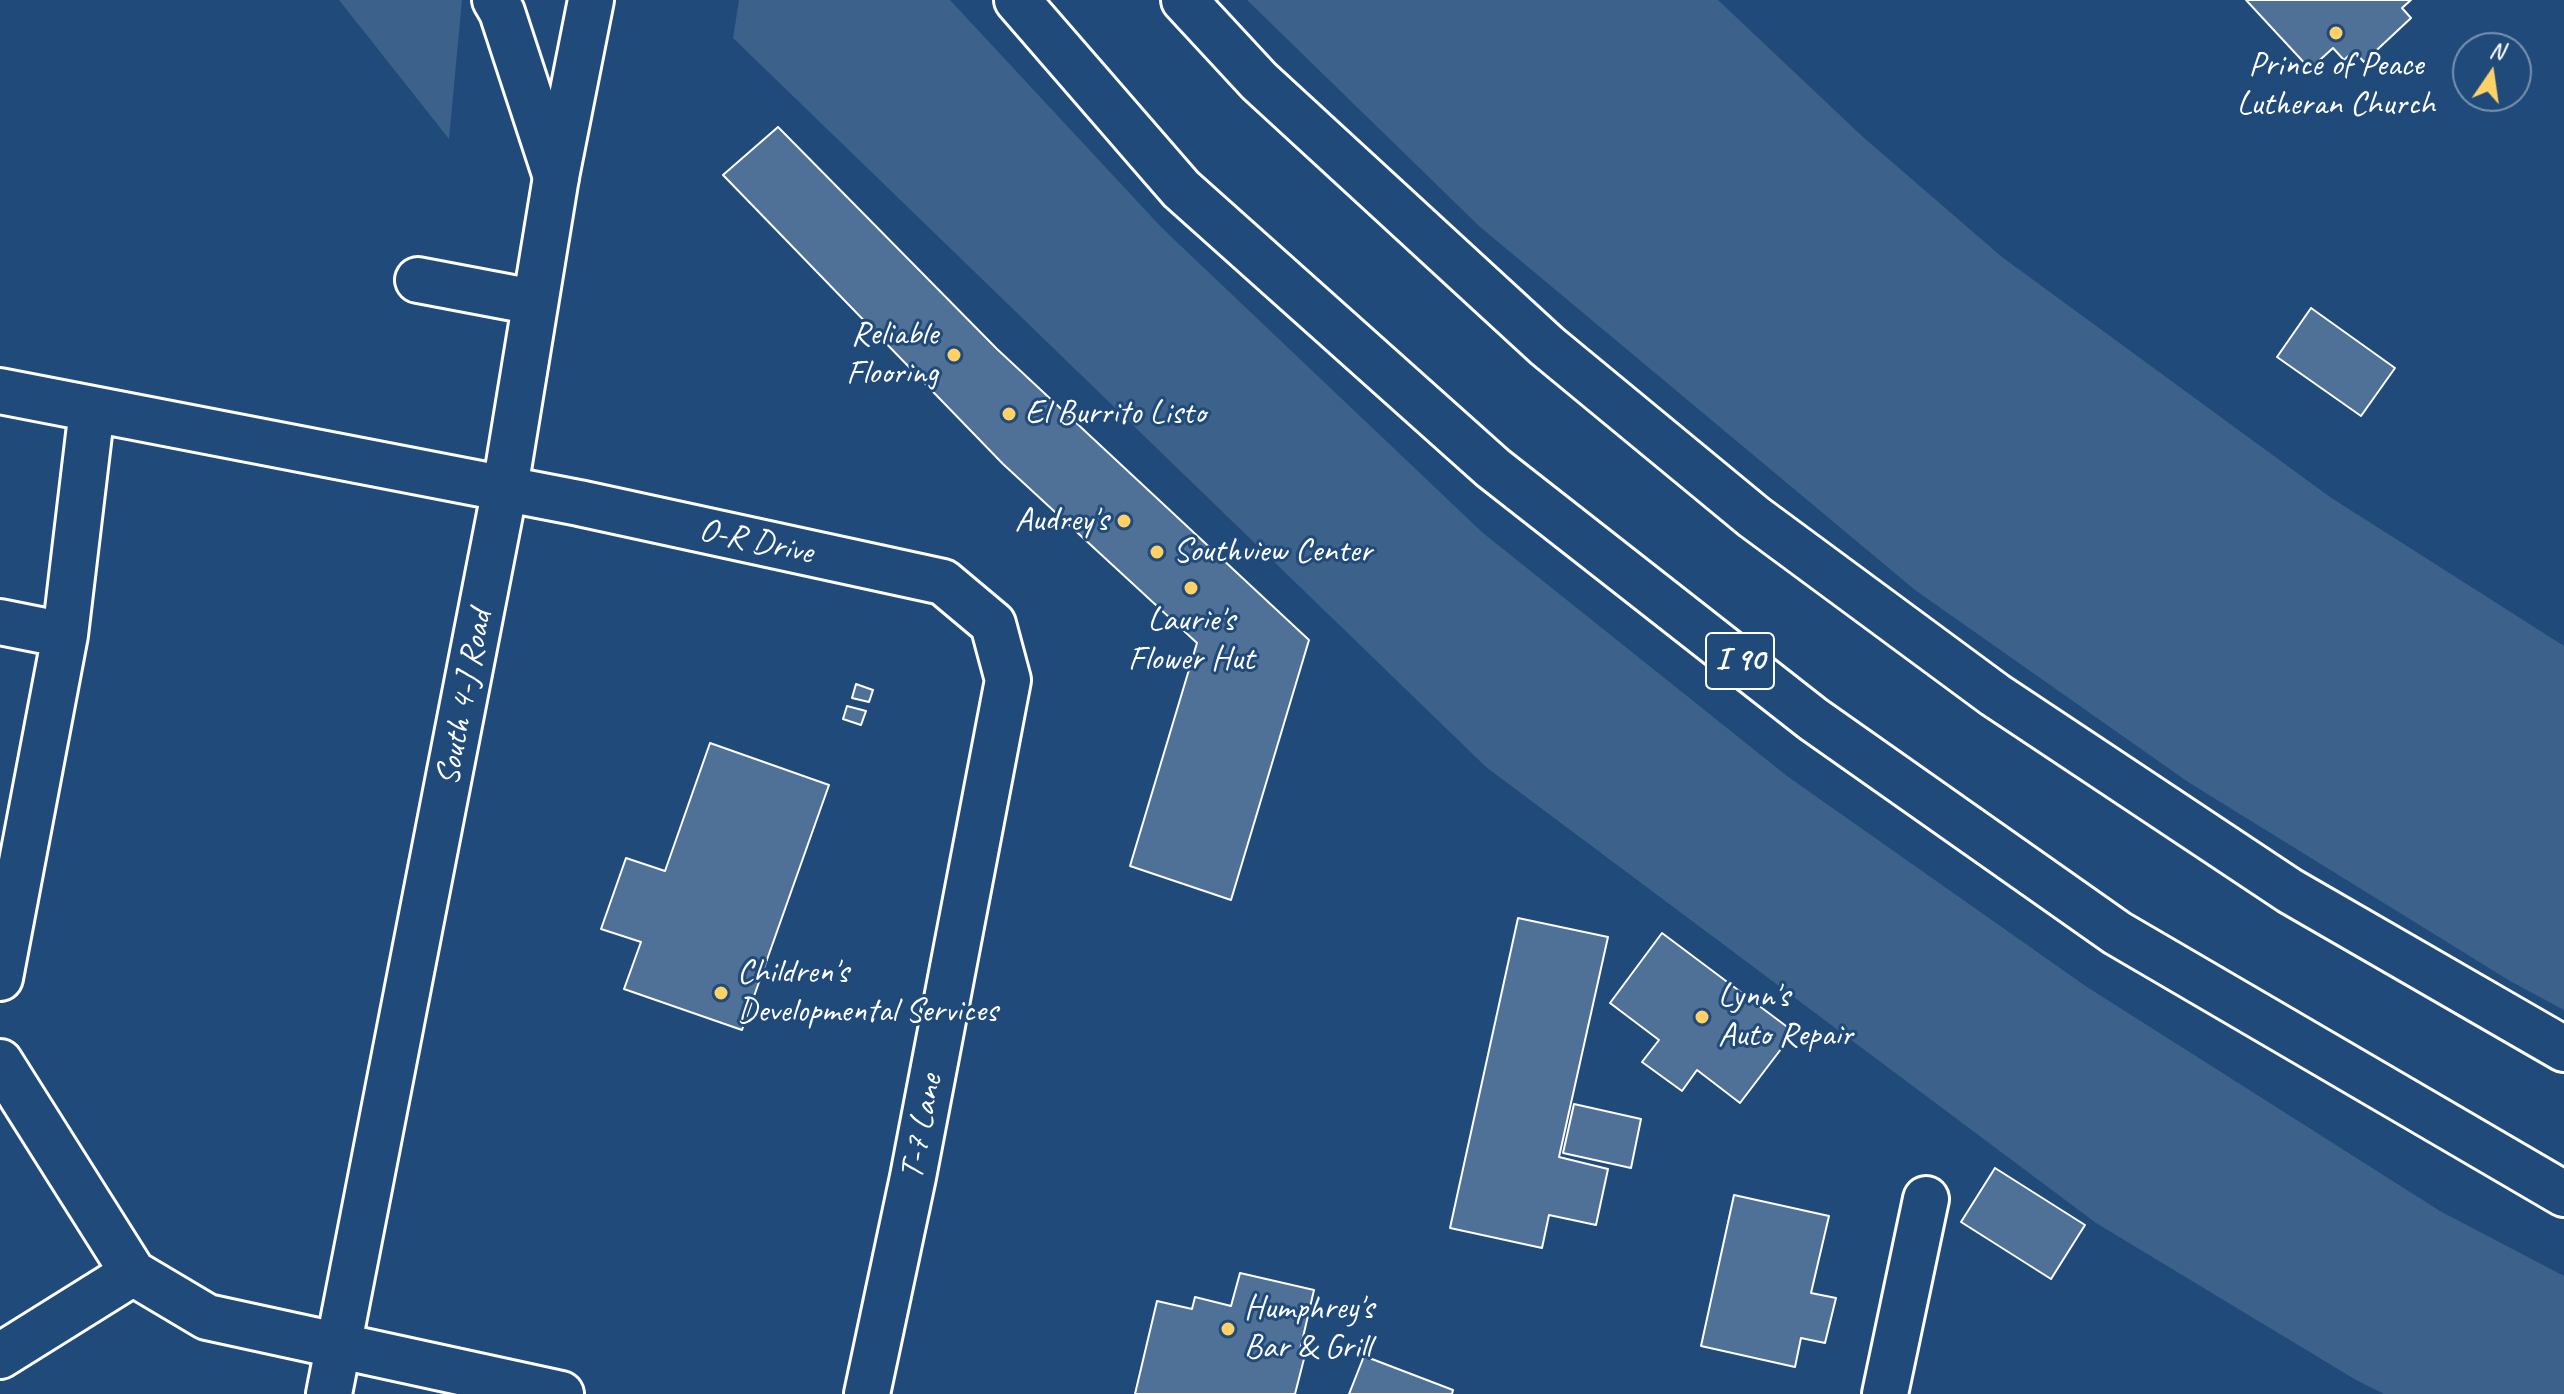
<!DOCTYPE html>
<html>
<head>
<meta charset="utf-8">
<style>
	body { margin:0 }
	#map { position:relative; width:2564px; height:1394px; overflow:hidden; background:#1f4a7a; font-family:Caveat,sans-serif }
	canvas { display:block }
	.north { position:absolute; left:2452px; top:32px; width:80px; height:80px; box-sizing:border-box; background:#1f4a7a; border:2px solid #7992af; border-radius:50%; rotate:13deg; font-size:22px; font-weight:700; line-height:32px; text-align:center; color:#fff }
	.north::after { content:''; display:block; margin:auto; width:28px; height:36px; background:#ffd166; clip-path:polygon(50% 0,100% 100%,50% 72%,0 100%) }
</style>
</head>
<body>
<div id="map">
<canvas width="2564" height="1394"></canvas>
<div class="north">N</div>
</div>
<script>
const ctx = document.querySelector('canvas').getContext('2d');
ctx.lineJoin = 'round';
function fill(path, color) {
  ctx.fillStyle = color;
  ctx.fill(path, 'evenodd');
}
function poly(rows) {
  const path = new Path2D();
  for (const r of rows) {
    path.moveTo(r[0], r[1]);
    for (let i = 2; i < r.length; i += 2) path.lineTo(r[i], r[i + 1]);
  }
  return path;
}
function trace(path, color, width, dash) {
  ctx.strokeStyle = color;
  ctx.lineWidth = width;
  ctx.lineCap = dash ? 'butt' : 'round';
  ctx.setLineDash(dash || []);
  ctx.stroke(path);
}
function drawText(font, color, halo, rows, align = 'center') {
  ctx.font = font + ' Caveat,sans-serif';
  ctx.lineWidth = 6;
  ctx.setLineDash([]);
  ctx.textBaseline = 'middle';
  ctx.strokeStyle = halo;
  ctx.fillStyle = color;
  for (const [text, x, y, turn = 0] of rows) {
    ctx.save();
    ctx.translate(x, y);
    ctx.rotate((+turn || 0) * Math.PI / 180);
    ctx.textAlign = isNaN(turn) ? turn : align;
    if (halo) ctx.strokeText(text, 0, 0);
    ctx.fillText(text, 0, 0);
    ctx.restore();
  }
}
fill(poly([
	[339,0,462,0,449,139],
	[739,0,950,0,1162,228,1483,533,1787,776,2087,987,2440,1211,2564,1276,2564,1394,2384,1394,2356,1380,2096,1223,1486,767,733,38],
	[1247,0,1718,0,1863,137,2002,257,2330,497,2564,646,2564,1010,2510,981,2188,782,1915,590,1479,226]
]), '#3c618b');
const building = poly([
	[2246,0,2411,0,2402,8,2411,18,2364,62,2354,51,2344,60,2333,48,2310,69,2246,0],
	[778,127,997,349,1309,640,1231,900,1130,866,1197,643,1003,464,723,175,778,127],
	[2311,308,2395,368,2361,416,2277,357,2311,308],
	[856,684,873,690,869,702,852,698,856,684],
	[847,706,866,711,861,725,843,719,847,706],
	[710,743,829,785,742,1030,624,989,641,942,601,929,626,858,665,871,710,743],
	[1518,918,1608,937,1559,1157,1608,1169,1596,1225,1549,1215,1542,1248,1450,1228,1518,918],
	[1662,933,1794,1032,1740,1103,1697,1070,1682,1091,1642,1062,1659,1040,1610,1003,1662,933],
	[1574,1104,1641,1119,1631,1168,1563,1153,1574,1104],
	[1995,1168,2085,1225,2051,1279,1961,1222,1995,1168],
	[1734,1195,1829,1216,1811,1293,1836,1298,1825,1343,1801,1338,1795,1367,1701,1346,1734,1195],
	[1240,1273,1314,1290,1300,1350,1306,1351,1295,1394,1135,1394,1157,1301,1192,1309,1195,1297,1231,1306,1240,1273],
	[1364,1356,1453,1390,1452,1394,1349,1394,1364,1356]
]);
fill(building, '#507197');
trace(building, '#fff', 2);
const minor = poly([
	[495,0,502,12,556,177],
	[418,280,534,302],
	[0,391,579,503,943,582,993,624,1008,680,913,1177,867,1394],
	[0,622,65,635],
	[0,978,65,635,92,409],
	[0,1062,133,1273,207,1317,561,1394],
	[0,1356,133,1273],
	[1885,1394,1926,1199]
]);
const major = poly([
	[329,1394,505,488,556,177,591,0]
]);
const highway = poly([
	[1017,0,1181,189,1493,468,1813,719,2117,933,2564,1194],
	[1184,0,1259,81,1547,346,1754,517,1995,695,2290,891,2564,1049]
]);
trace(minor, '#fff', 50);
trace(major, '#fff', 50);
trace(highway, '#fff', 50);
trace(minor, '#1f4a7a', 44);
trace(major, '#1f4a7a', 44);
trace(highway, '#1f4a7a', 44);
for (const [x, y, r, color] of [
	[2336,33,8,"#ffd166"],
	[954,355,8,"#ffd166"],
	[1009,414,8,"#ffd166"],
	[1124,521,8,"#ffd166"],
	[1157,552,8,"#ffd166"],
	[1191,588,8,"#ffd166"],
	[721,993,8,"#ffd166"],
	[1702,1017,8,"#ffd166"],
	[1228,1329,8,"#ffd166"]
]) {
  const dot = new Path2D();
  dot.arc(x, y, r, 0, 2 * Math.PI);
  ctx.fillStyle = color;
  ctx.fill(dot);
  trace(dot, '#1f4a7a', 3);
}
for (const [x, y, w] of [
	[1740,661,68]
]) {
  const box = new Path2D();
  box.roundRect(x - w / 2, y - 28, w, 56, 6);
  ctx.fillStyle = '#1f4a7a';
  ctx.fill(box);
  trace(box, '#fff', 2);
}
drawText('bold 32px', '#fff', null, [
	["I 90",1740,661]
]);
drawText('34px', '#fff', '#1f4a7a', [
	["Prince of Peace",2336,66,"center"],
	["Lutheran Church",2336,105,"center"],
	["Reliable",938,335,"right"],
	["Flooring",938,374,"right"],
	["El Burrito Listo",1025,414],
	["Audrey's",1108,521,"right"],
	["Southview Center",1173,552],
	["Laurie's",1191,621,"center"],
	["Flower Hut",1191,660,"center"],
	["Children's",737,973],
	["Developmental Services",737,1012],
	["Lynn's",1718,997],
	["Auto Repair",1718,1036],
	["Humphrey's",1244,1309],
	["Bar & Grill",1244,1348]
], 'left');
drawText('34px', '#fff', '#1f4a7a', [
	["O-R Drive",756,542,12],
	["South 4-J Road",465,698,-79],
	["T-7 Lane",922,1127,-79]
]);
</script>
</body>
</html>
